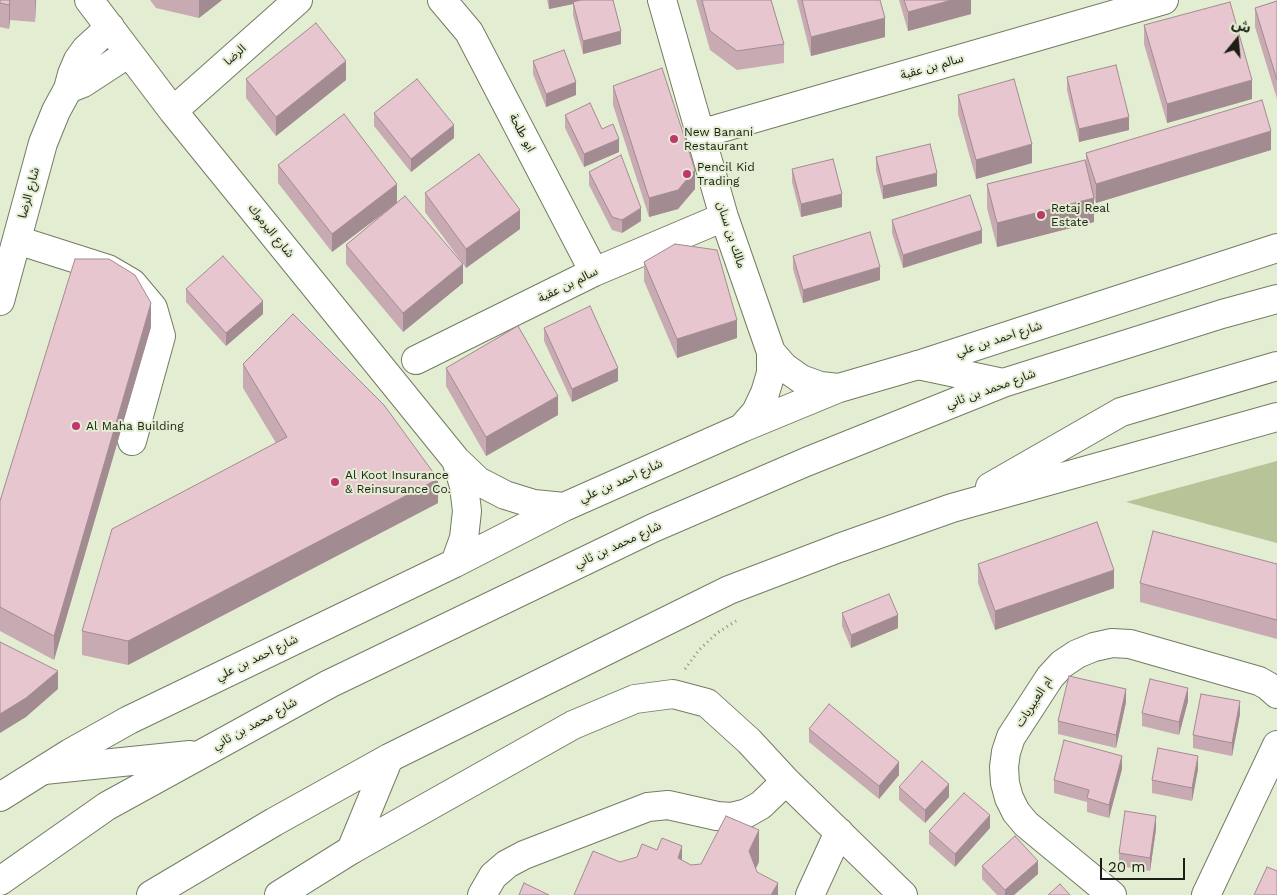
<!DOCTYPE html>
<html>
<head>
<meta charset="utf-8">
<style>
	body { margin:0 }
	#map { position:relative; width:1277px; height:895px; overflow:hidden; background:#e3edd1; font-family:"Work Sans","Noto Sans Arabic",sans-serif }
	canvas { display:block }
	.north { position:absolute; left:1212px; top:15px; width:50px; height:50px; -webkit-text-stroke:4px #e3edd1; paint-order:stroke; rotate:17deg; font-size:14px; font-weight:700; line-height:20px; text-align:center; color:#1a1e13 }
	.north::after { content:''; display:block; margin:auto; width:18px; height:22px; background:#1a1e13; clip-path:polygon(50% 0,100% 100%,50% 72%,0 100%) }
	.scale { position:absolute; left:1100px; top:858px; width:85px; height:22px; box-sizing:border-box; border:2px solid #1a1e13; border-top:0; padding-left:6px; font-size:15px; line-height:18px; white-space:nowrap; color:#1a1e13; -webkit-text-stroke:4px #e3edd1; paint-order:stroke }
</style>
</head>
<body>
<div id="map">
<canvas width="1277" height="895"></canvas>
<div class="north">ش</div>
<div class="scale">20 m</div>
</div>
<script>
const ctx = document.querySelector('canvas').getContext('2d');
ctx.lineJoin = 'round';
function fill(path, color) {
  ctx.fillStyle = color;
  ctx.fill(path, 'evenodd');
}
function poly(rows) {
  const path = new Path2D();
  for (const r of rows) {
    path.moveTo(r[0], r[1]);
    for (let i = 2; i < r.length; i += 2) path.lineTo(r[i], r[i + 1]);
  }
  return path;
}
function trace(path, color, width, dash) {
  ctx.strokeStyle = color;
  ctx.lineWidth = width;
  ctx.lineCap = dash ? 'butt' : 'round';
  ctx.setLineDash(dash || []);
  ctx.stroke(path);
}
function drawText(font, color, halo, rows, align = 'center') {
  ctx.font = font + ' "Work Sans","Noto Sans Arabic",sans-serif';
  ctx.lineWidth = 4;
  ctx.setLineDash([]);
  ctx.textBaseline = 'middle';
  ctx.strokeStyle = halo;
  ctx.fillStyle = color;
  for (const [text, x, y, turn = 0] of rows) {
    ctx.save();
    ctx.translate(x, y);
    ctx.rotate((+turn || 0) * Math.PI / 180);
    ctx.textAlign = isNaN(turn) ? turn : align;
    if (halo) ctx.strokeText(text, 0, 0);
    ctx.fillText(text, 0, 0);
    ctx.restore();
  }
}
fill(poly([
	[1277,461,1277,543,1126,502]
]), '#b6c497');
const minor = poly([
	[89,0,173,111,456,460,478,481,505,495,534,504,564,507],
	[442,0,469,32,594,272],
	[662,0,724,217,771,352,771,373,765,393,756,412,742,428],
	[68,89,83,83,129,53],
	[173,111,298,0],
	[700,134,1164,0],
	[17,240,108,269,132,283,153,308,161,336,132,441],
	[0,301,43,143,56,111,68,89,72,74,78,60,86,49,110,27],
	[771,352,784,367,801,379,820,386,839,388],
	[416,360,594,272,724,217],
	[455,563,464,538,467,511,464,486,456,460],
	[0,797,70,753,129,720,455,563,564,507,742,428,839,388,918,365,1277,248],
	[279,895,351,850,573,725,635,699,673,694,707,703,749,741,786,781,903,895],
	[482,895,493,876,507,864,524,855,648,807,668,805,717,816,731,817,747,813,761,805,786,781],
	[810,895,839,832],
	[1112,895,1026,824,1016,812,1009,798,1005,783,1004,767,1006,752,1011,737,1050,677,1062,664,1077,654,1094,647,1112,643,1130,644,1259,681,1268,686,1277,694],
	[1206,895,1277,745]
]);
const major = poly([
	[918,365,1003,383],
	[990,487,1121,412,1277,366],
	[44,770,190,755],
	[351,850,389,758],
	[0,881,107,806,329,684,653,528,806,462,1003,383,1222,314,1277,299],
	[151,895,274,822,389,758,729,590,839,548,952,508,1277,417]
]);
trace(minor, '#747c63', 30);
trace(major, '#747c63', 30);
trace(poly([
	[685,669,699,650,717,633,736,621]
]), '#878e7a', 3, [1, 4]);
trace(minor, '#fff', 28);
trace(major, '#fff', 28);
fill(poly([
	[0,0,36,0,35,22,10,20,9,29,0,27],
	[150,0,222,0,199,18,156,8],
	[547,0,613,0,621,44,583,54,573,15,573,4,549,9],
	[696,0,771,0,784,44,784,63,737,70,710,50],
	[797,0,880,0,885,37,811,56],
	[899,0,971,0,971,14,908,31],
	[1277,1,1277,99,1255,27,1255,8],
	[1144,25,1252,99,1167,123,1144,44],
	[533,61,576,95,546,107,533,74],
	[1067,77,1129,130,1079,142,1067,90],
	[246,79,346,80,276,136,246,98],
	[613,86,695,189,678,209,649,217,613,105],
	[958,95,1032,163,976,179,958,114],
	[374,113,454,138,411,172,374,126],
	[565,115,602,129,619,152,584,167,565,128],
	[1271,150,1096,203,1094,198,1094,222,997,247,987,208,987,184,1086,166,1086,153],
	[876,157,937,186,883,199,876,170],
	[278,165,397,202,463,283,403,332,346,264,346,245,392,207,332,252,278,183],
	[792,169,842,207,801,217,792,182],
	[589,172,641,221,622,233,612,230,589,185],
	[425,193,520,229,466,268,425,212],
	[892,220,982,243,903,268,892,233],
	[793,256,880,280,803,303,793,269],
	[644,262,737,338,677,358,644,281],
	[186,289,263,314,226,346,186,302],
	[151,327,54,660,0,631,0,501],
	[544,328,618,381,572,402,544,341],
	[243,364,438,503,128,665,82,655,82,631,276,443,243,388],
	[446,368,558,415,486,456,446,386],
	[978,564,1114,588,995,630,978,583],
	[1277,564,1277,639,1140,602,1140,583],
	[842,613,898,628,851,648,842,626],
	[1188,701,1179,735,1142,726,1142,713],
	[1126,702,1116,748,1058,734,1058,721],
	[1240,714,1232,756,1193,748,1193,735],
	[809,729,899,775,879,799,809,742],
	[1122,769,1109,818,1087,812,1087,802,1054,793,1054,780],
	[1198,769,1192,801,1152,793,1152,780],
	[899,787,949,797,925,823,899,800],
	[990,828,955,867,929,844,929,831],
	[1156,829,1150,871,1119,866,1119,853],
	[982,866,1038,874,1014,895,997,895,982,879]
]), '#c7aab2');
fill(poly([
	[10,0,10,20,9,29,9,5],
	[35,0,36,0,35,22],
	[199,0,222,0,199,18],
	[549,0,592,0,573,2,573,4,549,9],
	[952,0,971,0,971,14,908,31,908,12],
	[885,18,885,37,811,56,811,37],
	[621,31,621,44,583,54,583,41],
	[346,61,346,80,276,136,276,117],
	[1252,80,1252,99,1167,123,1167,104],
	[576,82,576,95,546,107,546,94],
	[1129,117,1129,130,1079,142,1079,129],
	[454,125,454,138,411,172,411,159],
	[1271,131,1271,150,1096,203,1096,184],
	[619,139,619,152,584,167,584,154],
	[1032,144,1032,163,976,179,976,160],
	[695,170,695,189,678,209,649,217,649,198],
	[937,173,937,186,883,199,883,186],
	[397,184,397,203,332,252,332,234],
	[842,194,842,207,801,217,801,204],
	[1094,198,1094,222,997,247,997,223],
	[641,208,641,221,622,233,622,220],
	[520,210,520,229,466,268,466,249],
	[982,230,982,243,903,268,903,255],
	[463,264,463,283,403,332,403,313],
	[880,267,880,280,803,303,803,290],
	[263,301,263,314,226,346,226,333],
	[151,303,151,327,54,660,54,636],
	[737,320,737,338,677,358,677,339],
	[618,368,618,381,572,402,572,389],
	[558,396,558,415,486,456,486,437],
	[438,479,438,503,128,665,128,641],
	[1114,570,1114,588,995,630,995,611],
	[898,615,898,628,851,648,851,635],
	[58,671,58,689,26,717,0,733,0,714],
	[1188,688,1188,701,1179,735,1179,722],
	[1126,689,1126,702,1116,748,1116,735],
	[1240,701,1240,714,1232,756,1232,743],
	[1122,756,1122,769,1109,818,1109,805],
	[1198,756,1198,769,1192,801,1192,788],
	[899,762,899,775,879,799,879,786],
	[949,784,949,797,925,823,925,810],
	[990,815,990,828,955,867,955,854],
	[1156,816,1156,829,1150,871,1150,858],
	[759,830,759,862,749,883,749,851],
	[682,846,682,878,678,858],
	[1038,861,1038,874,1014,895,1005,895,1005,890],
	[778,883,778,895,771,895]
]), '#a28b91');
const building = poly([
	[0,0,10,0,9,5,0,3,0,0],
	[581,0,613,0,621,31,583,41,573,2,581,0],
	[702,0,771,0,784,44,737,51,710,31,702,0],
	[802,0,880,0,885,18,811,37,802,0],
	[904,0,952,0,908,12,904,0],
	[1277,1,1277,80,1255,8,1277,1],
	[1230,2,1252,80,1167,104,1144,25,1230,2],
	[316,23,346,61,276,117,246,79,316,23],
	[564,50,576,82,546,94,533,61,564,50],
	[1116,65,1129,117,1079,129,1067,77,1116,65],
	[662,68,695,170,678,190,649,198,613,86,662,68],
	[417,79,454,125,411,159,374,113,417,79],
	[1014,79,1032,144,976,160,958,95,1014,79],
	[1262,100,1271,131,1096,184,1086,153,1262,100],
	[590,103,602,129,613,124,619,139,584,154,565,115,590,103],
	[344,114,397,184,332,234,278,165,344,114],
	[930,144,937,173,883,186,876,157,930,144],
	[479,154,520,210,466,249,425,193,479,154],
	[621,155,641,208,622,220,612,217,589,172,621,155],
	[833,159,842,194,801,204,792,169,833,159],
	[1085,160,1094,198,997,223,987,184,1085,160],
	[970,195,982,230,903,255,892,220,970,195],
	[405,196,463,264,403,313,346,245,405,196],
	[870,232,880,267,803,290,793,256,870,232],
	[675,244,717,250,737,320,677,339,644,262,675,244],
	[223,256,263,301,226,333,186,289,223,256],
	[75,259,109,259,135,275,151,303,54,636,0,607,0,501,75,259],
	[590,306,618,368,572,389,544,328,590,306],
	[293,314,384,405,438,479,128,641,82,631,112,529,287,437,243,364,293,314],
	[518,326,558,396,486,437,446,368,518,326],
	[1097,522,1114,570,995,611,978,564,1097,522],
	[1153,531,1277,564,1277,620,1140,583,1153,531],
	[889,594,898,615,851,635,842,613,889,594],
	[0,642,58,671,26,698,0,714,0,642],
	[1069,676,1126,689,1116,735,1058,721,1069,676],
	[1150,679,1188,688,1179,722,1142,713,1150,679],
	[1201,694,1240,701,1232,743,1193,735,1201,694],
	[829,704,899,762,879,786,809,729,829,704],
	[1064,740,1122,756,1109,805,1087,798,1089,790,1054,780,1064,740],
	[1158,748,1198,756,1192,788,1152,780,1158,748],
	[922,761,949,784,925,810,899,787,922,761],
	[964,793,990,815,955,854,929,831,964,793],
	[1125,811,1156,816,1150,858,1119,853,1125,811],
	[726,816,759,830,749,851,757,872,778,883,771,895,574,895,593,851,620,862,637,857,642,844,657,850,662,838,682,846,678,858,691,865,701,864,726,816],
	[1015,836,1038,861,1005,890,982,866,1015,836],
	[1267,867,1277,871,1277,895,1254,895,1267,867],
	[524,883,549,895,519,895,524,883],
	[1060,884,1070,895,1048,895,1060,884]
]);
fill(building, '#e7c6cf');
trace(building, '#a28b91', 1);
for (const [x, y, r, color] of [
	[674,139,5,"#c1366f"],
	[687,174,5,"#c1366f"],
	[1041,215,5,"#c1366f"],
	[76,426,5,"#c1366f"],
	[335,482,5,"#c1366f"]
]) {
  const dot = new Path2D();
  dot.arc(x, y, r, 0, 2 * Math.PI);
  ctx.fillStyle = color;
  ctx.fill(dot);
  trace(dot, '#e3edd1', 2);
}
drawText('12px', '#1a1e13', '#e3edd1', [
	["الرضا",235,55,-42],
	["سالم بن عقبة",932,67,-16],
	["ابو طلحة",522,133,62],
	["شارع الرضا",29,193,-75],
	["شارع اليرموك",271,231,51],
	["مالك بن سنان",731,235,72],
	["سالم بن عقبة",568,285,-26],
	["شارع احمد بن علي",999,339,-18],
	["شارع محمد بن ثاني",991,389,-20],
	["شارع احمد بن علي",621,481,-24],
	["شارع محمد بن ثاني",618,545,-25],
	["شارع احمد بن علي",257,658,-26],
	["ام العبيريات",1034,702,-57],
	["شارع محمد بن ثاني",255,724,-29]
]);
drawText('12px', '#1a1e13', '#e3edd1', [
	["New Banani",684,132],
	["Restaurant",684,146],
	["Pencil Kid",697,167],
	["Trading",697,181],
	["Retaj Real",1051,208],
	["Estate",1051,222],
	["Al Maha Building",86,426],
	["Al Koot Insurance",345,475],
	["& Reinsurance Co.",345,489]
], 'left');
</script>
</body>
</html>
